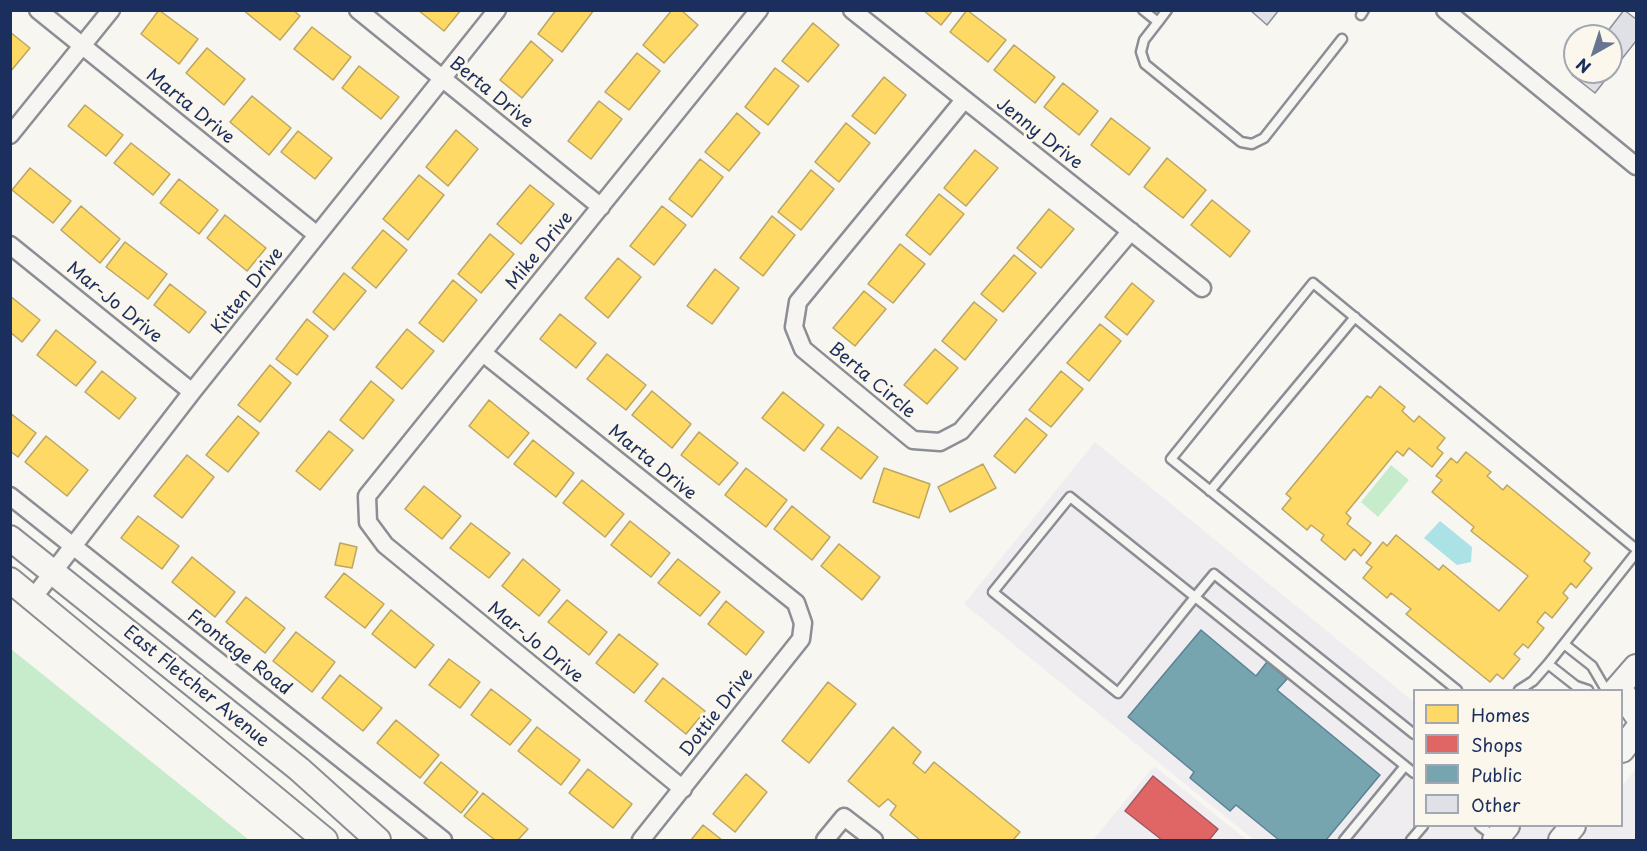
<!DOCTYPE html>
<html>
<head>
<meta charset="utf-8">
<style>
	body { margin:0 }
	#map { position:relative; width:1647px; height:851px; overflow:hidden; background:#f8f6f0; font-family:"Playpen Sans",sans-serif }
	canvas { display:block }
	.frame { position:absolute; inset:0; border:12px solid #1b2f5e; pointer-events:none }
	.legend { position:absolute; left:1413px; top:689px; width:210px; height:138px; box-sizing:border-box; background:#fbf7ec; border:2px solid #a1a7b3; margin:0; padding:8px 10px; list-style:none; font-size:18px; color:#1b2f5e }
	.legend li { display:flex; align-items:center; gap:12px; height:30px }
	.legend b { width:30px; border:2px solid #a1a7b3 }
	.north { position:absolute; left:1563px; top:24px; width:60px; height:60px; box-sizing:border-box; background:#fbf7ec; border:2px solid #a1a7b3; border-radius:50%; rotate:219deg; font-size:16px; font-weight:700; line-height:24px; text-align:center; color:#1b2f5e }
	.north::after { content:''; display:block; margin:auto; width:21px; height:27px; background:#687591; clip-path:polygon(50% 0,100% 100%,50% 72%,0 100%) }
</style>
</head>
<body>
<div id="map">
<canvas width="1647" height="851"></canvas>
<div class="frame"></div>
<ul class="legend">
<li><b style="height:16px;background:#ffd966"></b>Homes</li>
<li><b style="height:16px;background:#e06666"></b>Shops</li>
<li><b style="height:16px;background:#76a5af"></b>Public</li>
<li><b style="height:16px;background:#e0e0e7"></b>Other</li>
</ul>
<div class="north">N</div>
</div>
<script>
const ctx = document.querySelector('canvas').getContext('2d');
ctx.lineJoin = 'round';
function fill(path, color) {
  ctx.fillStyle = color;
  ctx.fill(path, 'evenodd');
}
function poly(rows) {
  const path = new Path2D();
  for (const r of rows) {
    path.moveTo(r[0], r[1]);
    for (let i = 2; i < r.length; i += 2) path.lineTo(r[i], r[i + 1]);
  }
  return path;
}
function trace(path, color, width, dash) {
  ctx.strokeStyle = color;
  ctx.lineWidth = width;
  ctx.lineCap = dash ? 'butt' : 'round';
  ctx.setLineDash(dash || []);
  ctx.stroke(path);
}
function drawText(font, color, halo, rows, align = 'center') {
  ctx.font = font + ' "Playpen Sans",sans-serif';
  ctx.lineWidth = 6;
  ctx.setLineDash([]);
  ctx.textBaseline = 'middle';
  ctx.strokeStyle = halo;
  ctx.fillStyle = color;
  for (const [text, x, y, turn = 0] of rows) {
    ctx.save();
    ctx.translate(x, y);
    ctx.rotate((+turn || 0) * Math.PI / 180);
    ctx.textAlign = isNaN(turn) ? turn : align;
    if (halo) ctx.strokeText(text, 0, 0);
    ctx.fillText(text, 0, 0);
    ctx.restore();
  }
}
fill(poly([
	[1095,442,1414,702,1414,826,1566,826,1581,837,1590,826,1622,826,1622,787,1636,768,1636,840,1254,840,964,604],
	[1154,766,1247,840,1093,840]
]), '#efedef');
fill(poly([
	[1391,465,1409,480,1378,517,1361,502],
	[10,649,11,649,249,840,11,840]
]), '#c6eccc');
fill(poly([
	[1440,521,1472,547,1471,562,1457,565,1424,538]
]), '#aae2e6');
const homes = poly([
	[159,10,198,39,179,64,141,34,159,10],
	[243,10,293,10,300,16,280,40,243,10],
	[418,10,461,10,444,31,418,10],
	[556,10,594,10,562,52,538,34,556,10],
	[672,10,681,10,698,25,664,63,643,45,672,10],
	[923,10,953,10,941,25,923,10],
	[967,10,1006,40,988,62,950,32,967,10],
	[813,23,839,45,808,82,782,61,813,23],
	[312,27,351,57,333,80,294,49,312,27],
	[10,32,30,48,10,72,10,32],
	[531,41,553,60,522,98,500,80,531,41],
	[1014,45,1055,77,1035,103,994,70,1014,45],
	[207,48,245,79,224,105,186,73,207,48],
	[637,53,660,71,629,110,605,92,637,53],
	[359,66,399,97,381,119,342,88,359,66],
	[775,68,799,86,768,125,745,107,775,68],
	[884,77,906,95,875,134,852,116,884,77],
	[1063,83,1098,111,1079,135,1044,107,1063,83],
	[252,96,291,128,269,155,230,122,252,96],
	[599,101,622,119,591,159,568,141,599,101],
	[85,105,123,135,106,156,68,126,85,105],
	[737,113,760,133,729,171,705,152,737,113],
	[1111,118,1150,148,1129,175,1091,145,1111,118],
	[846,123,870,143,839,182,815,162,846,123],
	[456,130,478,149,448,186,426,167,456,130],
	[298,131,332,158,315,179,281,152,298,131],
	[131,143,170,174,153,195,114,163,131,143],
	[975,150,998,168,966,206,944,188,975,150],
	[1167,158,1206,190,1183,218,1144,187,1167,158],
	[700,159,723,177,692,217,669,199,700,159],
	[30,168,71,201,53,223,12,190,30,168],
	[811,170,834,189,801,230,778,212,811,170],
	[419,175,444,195,408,240,383,219,419,175],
	[179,179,218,210,199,234,160,203,179,179],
	[530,185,554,204,521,244,497,224,530,185],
	[939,194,964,214,930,255,906,235,939,194],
	[1212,200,1250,231,1230,257,1191,225,1212,200],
	[81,206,120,239,100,263,61,230,81,206],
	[662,206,686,225,654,265,630,246,662,206],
	[1049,209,1074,229,1041,268,1017,248,1049,209],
	[225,215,266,248,247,271,207,238,225,215],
	[772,216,795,235,763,276,740,258,772,216],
	[383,230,407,250,376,288,352,268,383,230],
	[490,234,514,254,481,293,458,274,490,234],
	[125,242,167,274,148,299,106,267,125,242],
	[900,244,925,264,893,303,868,284,900,244],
	[1014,255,1036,273,1003,312,981,294,1014,255],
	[618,258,641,277,608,318,585,298,618,258],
	[715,269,739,288,712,324,687,306,715,269],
	[344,273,366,291,334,330,313,312,344,273],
	[453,280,477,300,443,342,419,323,453,280],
	[1132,283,1154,301,1127,335,1105,317,1132,283],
	[170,284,206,312,189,333,154,305,170,284],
	[864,291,886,309,855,346,833,328,864,291],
	[10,296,40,320,22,342,10,332,10,296],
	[974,302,997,320,965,360,942,341,974,302],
	[560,314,596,343,576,368,540,339,560,314],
	[307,319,328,336,297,375,276,359,307,319],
	[1100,324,1121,341,1089,381,1067,363,1100,324],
	[407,329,434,351,402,389,376,367,407,329],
	[56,330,96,362,76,386,37,355,56,330],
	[935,349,958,368,927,404,904,385,935,349],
	[607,354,646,385,626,410,587,379,607,354],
	[270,365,291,383,260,422,238,405,270,365],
	[102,371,136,398,119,419,85,392,102,371],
	[1061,371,1083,389,1051,427,1029,410,1061,371],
	[371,381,394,400,363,439,340,420,371,381],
	[1380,386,1405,407,1402,411,1414,422,1419,416,1445,438,1437,448,1443,453,1432,467,1409,448,1403,456,1397,451,1346,513,1351,518,1347,524,1371,543,1361,556,1354,549,1345,560,1321,540,1324,535,1311,525,1307,530,1282,509,1291,498,1286,494,1367,396,1371,398,1380,386],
	[652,391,691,424,672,448,632,415,652,391],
	[783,392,824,425,804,451,762,418,783,392],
	[489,400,529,433,508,458,469,426,489,400],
	[10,413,36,433,18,457,10,451,10,413],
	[238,416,259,433,228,472,206,455,238,416],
	[1026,418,1047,435,1015,473,994,456,1026,418],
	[838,427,878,457,861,479,821,449,838,427],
	[329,431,353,450,320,490,296,471,329,431],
	[699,432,738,463,719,485,681,455,699,432],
	[46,436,88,470,67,496,25,462,46,436],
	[533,440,574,473,556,497,514,464,533,440],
	[1466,452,1491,472,1487,476,1503,490,1507,485,1590,553,1584,561,1592,568,1576,588,1571,583,1563,593,1568,598,1552,618,1545,612,1537,622,1544,628,1528,648,1523,644,1514,654,1520,659,1503,679,1497,674,1490,682,1406,614,1411,609,1391,593,1387,598,1363,578,1372,567,1366,563,1383,542,1387,546,1396,535,1439,570,1443,565,1499,611,1528,576,1471,531,1474,527,1432,492,1442,480,1436,476,1451,458,1457,463,1466,452],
	[187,455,214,477,182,518,154,496,187,455],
	[983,464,996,488,950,512,938,487,983,464],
	[746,468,787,500,766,527,725,495,746,468],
	[884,468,930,484,919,518,873,502,884,468],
	[582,480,624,514,605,537,563,503,582,480],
	[424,486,461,516,442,539,405,509,424,486],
	[792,506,830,537,812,560,774,529,792,506],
	[138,516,179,546,162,569,121,538,138,516],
	[630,521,670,553,651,577,611,545,630,521],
	[471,523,510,553,489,578,450,548,471,523],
	[340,543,357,547,352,568,335,565,340,543],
	[839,544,880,577,862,600,821,566,839,544],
	[192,557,235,592,215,617,172,582,192,557],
	[523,559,560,590,539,616,502,586,523,559],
	[678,559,720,592,700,616,658,583,678,559],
	[344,573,384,604,365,628,325,597,344,573],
	[246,597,285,628,265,653,226,622,246,597],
	[567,600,607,632,589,655,548,622,567,600],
	[726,601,764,632,746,655,708,624,726,601],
	[391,610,434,645,415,668,372,634,391,610],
	[296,632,335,662,312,692,273,661,296,632],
	[619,634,658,664,634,693,596,663,619,634],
	[449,659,480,682,460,708,429,685,449,659],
	[340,675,382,708,363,731,322,698,340,675],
	[663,678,705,711,686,734,645,701,663,678],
	[828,682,856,704,809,763,782,741,828,682],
	[491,689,531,720,510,745,471,715,491,689],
	[396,720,439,755,420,778,377,743,396,720],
	[537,727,580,760,561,785,518,751,537,727],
	[893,727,921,752,913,763,925,773,934,762,1020,832,1013,840,920,840,890,815,896,806,888,799,879,807,848,781,893,727],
	[441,762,478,792,461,813,424,783,441,762],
	[588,769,632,804,613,828,569,793,588,769],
	[746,774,767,792,735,832,713,814,746,774],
	[483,793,528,829,518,840,495,840,464,816,483,793],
	[703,825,722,840,691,840,703,825]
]);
fill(homes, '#ffd966');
trace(homes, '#bba664', 1.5);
const shops = poly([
	[1153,776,1218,829,1209,840,1162,840,1125,811,1153,776]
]);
fill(shops, '#e06666');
trace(shops, '#a55664', 1.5);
const public = poly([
	[1201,630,1256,676,1267,662,1287,679,1277,690,1380,775,1326,840,1279,840,1236,805,1230,811,1190,778,1194,772,1128,717,1201,630]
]);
fill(public, '#76a5af');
trace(public, '#5b8297', 1.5);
const building = poly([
	[1250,10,1279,10,1267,25,1250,10],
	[1624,10,1636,19,1636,41,1595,93,1572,75,1575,72,1611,72,1611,36,1604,36,1624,10]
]);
fill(building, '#e0e0e7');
trace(building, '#8b8e94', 1.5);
const lane = poly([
	[1143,10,1158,22,1167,10],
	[1361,15,1364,10],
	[1158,22,1144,40,1141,52,1145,64,1241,142,1252,144,1264,138,1342,39],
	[1210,491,1355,317],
	[1564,644,1592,666,1606,690],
	[1548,664,1576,686,1588,690],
	[1457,690,1171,459,1313,283,1636,549],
	[1519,690,1533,681,1548,664,1636,553],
	[1414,734,1214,574,1195,597,1118,693,993,592,1070,497,1195,597,1414,773],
	[1480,826,1496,838],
	[1344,840,1405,766],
	[1411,840,1423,826]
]);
const street = poly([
	[38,10,317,235],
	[358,10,601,207],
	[852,10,1202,288],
	[1445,10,1636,166],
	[964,100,798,302,794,327,803,349,913,440,940,442,961,431,1131,231],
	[10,135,111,10],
	[10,245,192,392],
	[483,353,796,603,803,623,801,639,641,840],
	[10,496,443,840],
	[33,598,192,392,497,10],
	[683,789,385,545,368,522,367,496,759,10],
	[825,840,844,817,874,840]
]);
const secondary = poly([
	[10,538,299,769,378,840],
	[10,580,325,840],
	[1616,690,1636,667],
	[1622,692,1636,714],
	[1622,750,1636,731],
	[1495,840,1507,826],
	[1561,840,1573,826]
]);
trace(lane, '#8b8e94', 13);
trace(street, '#8b8e94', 21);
trace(secondary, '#8b8e94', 28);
trace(lane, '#f6f5f1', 8);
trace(street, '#f6f5f1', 16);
trace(secondary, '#f6f5f1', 24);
drawText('18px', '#1b2f5e', '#fbf7ec', [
	["Berta Drive",491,93,39],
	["Marta Drive",190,107,39],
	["Jenny Drive",1039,134,38],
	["Mike Drive",540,251,-51],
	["Kitten Drive",248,291,-52],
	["Mar-Jo Drive",114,303,39],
	["Berta Circle",872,381,40],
	["Marta Drive",652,463,39],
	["Mar-Jo Drive",535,643,39],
	["Frontage Road",239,653,38],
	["East Fletcher Avenue",196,687,39],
	["Dottie Drive",717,713,-52]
]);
</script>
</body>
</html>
